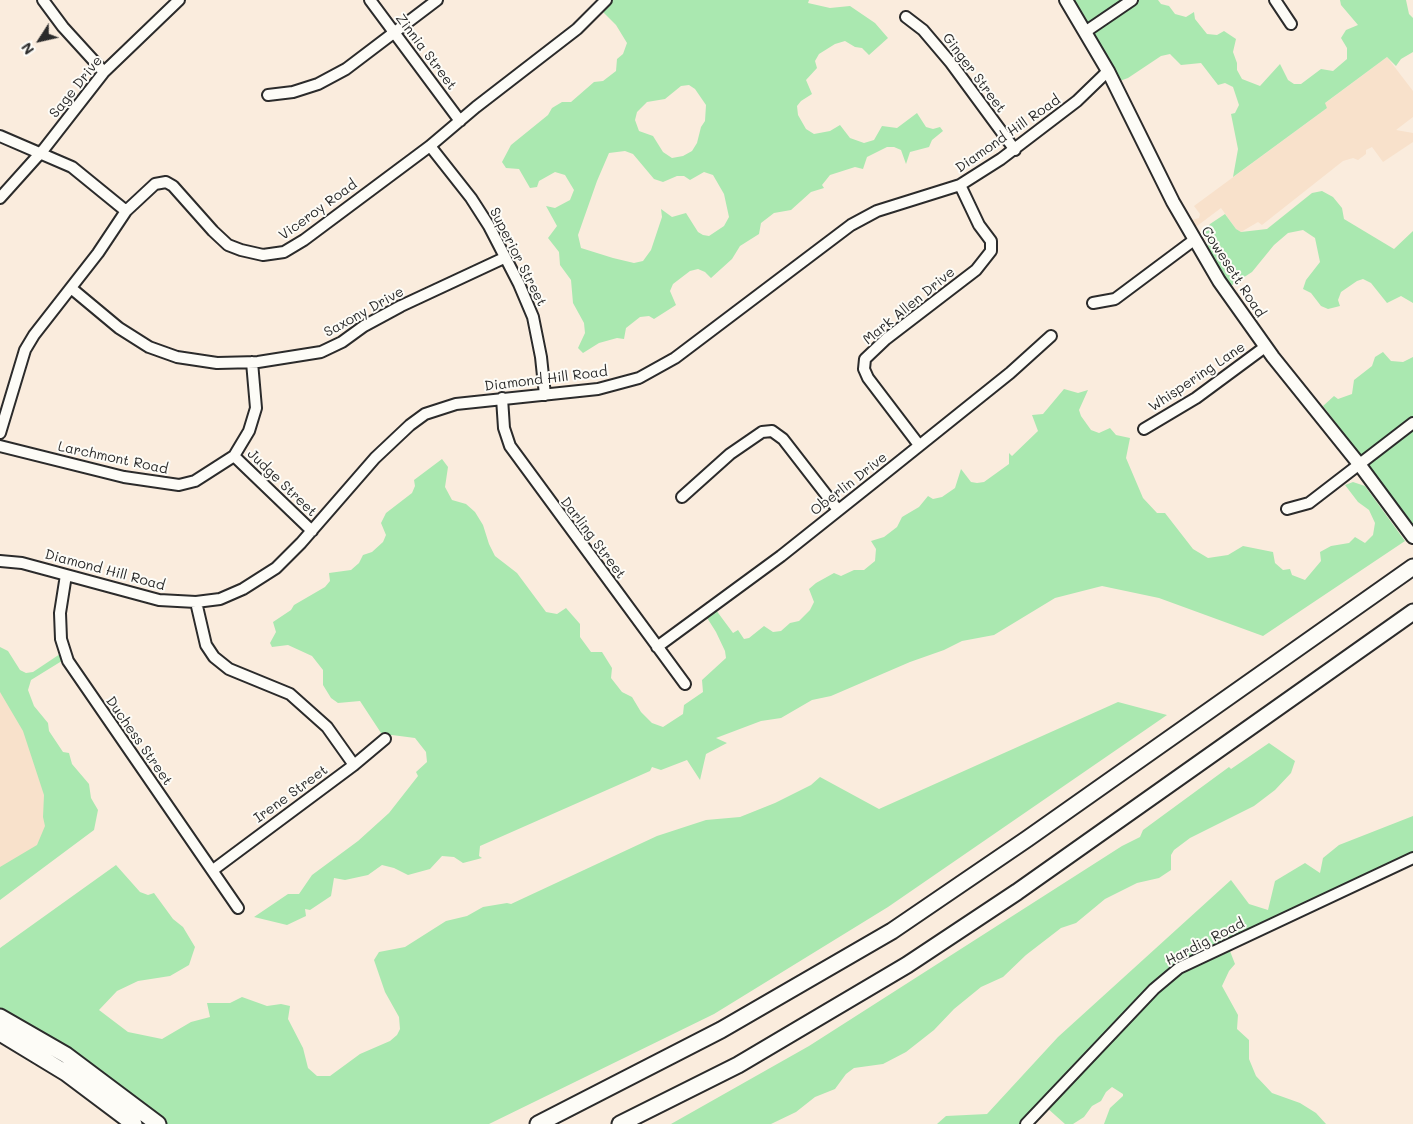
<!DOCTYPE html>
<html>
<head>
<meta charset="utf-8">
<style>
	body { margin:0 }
	#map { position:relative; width:1413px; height:1124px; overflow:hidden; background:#faecdd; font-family:Mali,sans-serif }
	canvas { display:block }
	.north { position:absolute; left:15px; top:15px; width:50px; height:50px; -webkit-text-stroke:4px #fdfcf7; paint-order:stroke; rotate:235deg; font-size:14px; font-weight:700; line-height:20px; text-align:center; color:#2b2b2b }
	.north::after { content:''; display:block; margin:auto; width:18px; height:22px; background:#2b2b2b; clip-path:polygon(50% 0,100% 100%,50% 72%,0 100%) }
</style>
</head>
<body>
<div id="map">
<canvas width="1413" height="1124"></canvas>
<div class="north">N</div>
</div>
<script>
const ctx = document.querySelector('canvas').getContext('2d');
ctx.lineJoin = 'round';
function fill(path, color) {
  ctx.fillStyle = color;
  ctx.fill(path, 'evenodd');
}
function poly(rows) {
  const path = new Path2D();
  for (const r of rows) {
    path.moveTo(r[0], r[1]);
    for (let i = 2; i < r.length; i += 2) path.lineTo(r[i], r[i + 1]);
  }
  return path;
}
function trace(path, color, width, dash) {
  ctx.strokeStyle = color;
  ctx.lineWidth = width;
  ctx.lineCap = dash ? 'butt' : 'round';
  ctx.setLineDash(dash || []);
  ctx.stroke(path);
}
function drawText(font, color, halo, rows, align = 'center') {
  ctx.font = font + ' Mali,sans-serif';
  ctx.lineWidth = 4;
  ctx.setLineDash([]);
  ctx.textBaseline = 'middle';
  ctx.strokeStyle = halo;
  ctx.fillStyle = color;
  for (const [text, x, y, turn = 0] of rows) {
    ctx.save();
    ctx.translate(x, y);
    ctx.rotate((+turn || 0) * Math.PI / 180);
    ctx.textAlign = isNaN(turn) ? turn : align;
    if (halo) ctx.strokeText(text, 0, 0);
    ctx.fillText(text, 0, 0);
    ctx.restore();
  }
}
fill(poly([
	[1387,57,1413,91,1413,117,1396,130,1413,133,1413,142,1383,162,1372,147,1366,150,1366,154,1358,160,1353,158,1343,161,1262,225,1258,222,1241,232,1236,229,1221,208,1193,229,1188,221,1199,218,1200,214,1194,206,1327,108,1324,104],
	[0,677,21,703,65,843,0,883]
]), '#f8e1cb');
fill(poly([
	[611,0,809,0,808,3,830,8,850,6,875,23,888,38,869,55,862,48,855,47,845,41,835,44,819,54,815,61,817,68,806,80,812,94,801,101,797,106,798,115,806,129,814,134,830,131,840,125,850,138,864,143,874,140,882,126,897,128,917,113,926,127,933,129,940,127,943,131,932,140,929,147,910,152,906,164,901,150,894,147,887,147,867,157,863,169,855,167,830,175,822,185,824,188,811,192,791,210,774,213,761,223,759,234,740,246,732,259,711,278,705,272,698,269,690,271,673,284,670,291,676,305,654,319,649,316,640,317,626,328,624,339,617,338,599,343,583,353,578,348,585,333,584,323,573,303,571,280,560,265,559,252,548,238,557,226,546,206,555,208,570,200,574,190,565,175,555,172,539,181,537,187,530,188,519,169,506,168,502,162,511,145,548,115,552,108,562,102,571,102,594,82,603,81,616,71,617,59,623,54,627,43,616,25,600,9],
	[689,85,695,89,706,105,705,121,701,127,697,143,692,151,683,156,672,158,663,152,653,136,639,131,635,120,637,112,647,102,665,99,681,86],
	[625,151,633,154,654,179,663,182,677,176,684,176,690,180,704,172,713,175,724,194,729,217,724,226,709,236,703,235,698,232,686,213,672,217,661,209,662,217,651,250,643,261,634,263,613,258,581,248,578,235,597,181,609,153],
	[1064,0,1158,0,1161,4,1169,6,1175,14,1186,17,1194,12,1195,19,1207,34,1217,35,1224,31,1236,39,1233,52,1237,63,1237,70,1242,79,1260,86,1280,64,1288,80,1294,84,1301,84,1321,69,1333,71,1347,59,1347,48,1341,38,1346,30,1358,25,1341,5,1340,0,1406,0,1409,14,1413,18,1413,52,1401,59,1396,66,1387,57,1325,103,1327,108,1233,177,1238,149,1231,114,1235,113,1239,105,1233,87,1225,83,1218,85,1201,63,1181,65,1170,54,1161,56,1128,78,1114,83],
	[1322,191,1333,197,1342,208,1344,219,1394,249,1413,231,1413,303,1401,296,1387,303,1371,283,1363,279,1357,281,1341,292,1338,300,1340,306,1328,309,1321,306,1311,293,1303,289,1306,280,1320,262,1315,238,1303,230,1288,233,1274,245,1252,272,1229,287,1210,252,1204,234,1210,224,1225,214,1236,229,1241,232,1267,229,1312,193],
	[1383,352,1391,361,1403,362,1413,357,1413,524,1323,406,1334,396,1338,399,1352,394,1354,380,1372,366,1375,357],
	[1064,389,1078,393,1088,390,1079,410,1081,416,1091,430,1099,433,1110,428,1116,435,1130,438,1126,458,1143,498,1157,513,1165,513,1193,549,1208,558,1228,555,1243,546,1273,552,1275,563,1283,570,1290,569,1292,575,1305,580,1321,561,1320,552,1331,546,1349,543,1355,537,1365,543,1373,535,1375,523,1369,510,1358,502,1345,485,1353,482,1365,486,1405,541,1263,636,1159,598,1102,586,1055,598,994,635,962,641,944,650,910,662,831,696,812,700,781,718,761,721,716,738,727,743,706,754,700,780,687,760,661,770,652,767,650,771,480,846,479,856,482,858,463,863,454,857,442,856,430,869,408,875,394,868,382,865,368,875,345,880,334,878,331,896,310,910,305,909,306,916,287,925,254,917,288,894,299,894,312,875,358,841,389,813,418,776,416,772,427,762,426,752,415,738,392,735,385,739,360,701,338,703,331,698,323,685,323,670,312,656,288,645,272,647,270,643,276,632,273,622,291,610,294,605,325,587,330,581,329,573,351,570,359,563,363,555,372,552,383,542,386,535,381,523,386,513,412,493,415,486,414,480,442,459,448,467,445,487,452,500,466,504,475,512,483,525,489,544,495,556,517,573,546,612,557,614,566,608,580,624,580,637,591,652,602,652,612,668,611,678,622,692,632,697,641,712,652,723,663,727,683,714,684,705,703,692,702,680,726,658,725,651,716,632,704,613,713,606,733,633,738,630,744,639,749,638,764,626,773,632,781,631,790,623,799,621,810,610,814,602,809,589,816,583,834,573,841,576,854,570,864,570,875,561,876,549,871,541,884,537,897,527,902,517,919,507,928,496,933,499,942,497,955,488,961,469,971,482,977,483,984,482,1009,464,1009,453,1012,456,1038,431,1032,415,1043,414],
	[0,647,8,651,20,670,26,673,33,672,63,652,65,659,31,680,28,690,34,706,48,723,49,731,63,752,69,753,72,764,89,784,91,798,98,810,94,830,0,900,0,867,37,845,45,826,43,817,44,795,23,731,0,692],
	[1118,702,1167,715,888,907,714,1014,489,1124,158,1124,0,1018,0,948,116,865,140,892,148,895,154,893,173,919,183,927,195,947,189,965,170,976,138,981,117,991,99,1010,128,1032,162,1039,191,1022,210,1017,207,1003,230,1003,242,997,267,1006,281,1004,290,1006,288,1019,303,1048,308,1068,317,1076,330,1076,360,1054,390,1041,397,1035,400,1029,399,1017,385,992,374,960,379,952,405,947,446,921,467,916,483,907,507,903,511,904,657,836,706,820,740,817,775,803,811,785,820,777,879,809],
	[1269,743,1295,761,1291,773,1275,790,1254,806,1190,838,1174,850,1171,855,1171,870,1159,878,1137,883,1105,899,1076,923,1061,928,1026,955,1003,977,981,987,954,1009,934,1030,906,1052,883,1064,854,1068,846,1074,835,1089,815,1097,796,1112,771,1124,671,1124,809,1046,1122,846,1140,837,1143,830,1229,767,1231,769],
	[1413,816,1413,859,1228,946,1235,964,1229,971,1222,986,1238,1015,1237,1029,1249,1040,1249,1059,1256,1076,1272,1093,1300,1103,1316,1113,1326,1124,1104,1124,1110,1108,1123,1096,1123,1094,1112,1087,1106,1092,1101,1101,1092,1106,1084,1117,1073,1124,1065,1124,1046,1107,1026,1124,937,1124,946,1116,987,1114,1058,1037,1231,880,1249,904,1268,910,1275,881,1305,863,1320,873,1323,858,1339,845]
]), '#aae8b0');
const minor = poly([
	[43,0,63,27,104,72],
	[370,0,460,121],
	[1275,0,1291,24],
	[906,17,923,30,951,63,1015,150],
	[1085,32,1132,0],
	[268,95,293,92,318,84,346,69,437,0],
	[0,136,72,167,126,211],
	[430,146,471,198,489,226,519,284,533,317,541,357,545,395],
	[0,198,44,149,104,72,179,0],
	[71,288,119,328,149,347,177,357,217,363,258,362,321,352,342,342,364,326,401,306,504,258],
	[1093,303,1115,299,1194,240],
	[502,398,504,428,510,446,685,684],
	[1144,429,1196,398,1265,347],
	[0,433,25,350,34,335,98,253,126,211,155,184,166,182,173,186,213,231,228,245,241,250,263,255,284,252,304,240,430,146,476,107,577,29,606,0],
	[919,445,868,378,864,369,865,359,886,339,976,270,991,251,991,241,979,225,960,185],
	[0,446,124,477,179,485,195,481,234,456,249,431,256,408,252,362],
	[234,456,312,531],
	[682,497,730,454,762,432,772,431,783,439,838,510],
	[1287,509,1309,503,1413,423],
	[0,561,22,563,159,600,196,602,220,599,243,589,276,568,301,543,375,458,410,425,425,414,456,404,598,389,639,378,675,358,851,225,877,211,960,185,1001,159,1077,101,1108,71],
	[66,575,60,613,61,639,68,661,238,908],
	[196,602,206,645,214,657,229,669,290,694,327,727,354,765],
	[657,647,781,556,879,478,1010,373,1051,336],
	[213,870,354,765,385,739],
	[1026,1124,1154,989,1179,968,1413,858]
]);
const major = poly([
	[1066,0,1108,71,1173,202,1219,281,1273,357,1359,464,1413,537]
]);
const highway = poly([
	[0,1017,66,1055,158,1124],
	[0,1033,66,1073,134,1124],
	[538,1124,721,1030,892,931,1027,839,1413,567],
	[620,1124,738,1065,907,965,1017,892,1413,612]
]);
trace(minor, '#2b2b2b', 14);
trace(major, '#2b2b2b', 16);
trace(highway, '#2b2b2b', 19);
trace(minor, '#fdfcf7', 10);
trace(major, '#fdfcf7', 12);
trace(highway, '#fdfcf7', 15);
drawText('14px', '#2b2b2b', '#fdfcf7', [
	["Zinnia Street",426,52,53],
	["Ginger Street",974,73,53],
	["Sage Drive",76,87,-51],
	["Diamond Hill Road",1008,134,-35],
	["Viceroy Road",318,210,-36],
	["Superior Street",518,257,63],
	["Cowesett Road",1233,272,57],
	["Mark Allen Drive",909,306,-39],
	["Saxony Drive",364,312,-29],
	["Whispering Lane",1197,377,-34],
	["Diamond Hill Road",546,379,-7],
	["Larchmont Road",113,458,12],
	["Judge Street",282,483,44],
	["Oberlin Drive",849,484,-38],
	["Darling Street",593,538,53],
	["Diamond Hill Road",105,570,15],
	["Duchess Street",139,741,55],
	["Irene Street",291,794,-36],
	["Hardig Road",1205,942,-27]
]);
</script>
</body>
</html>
